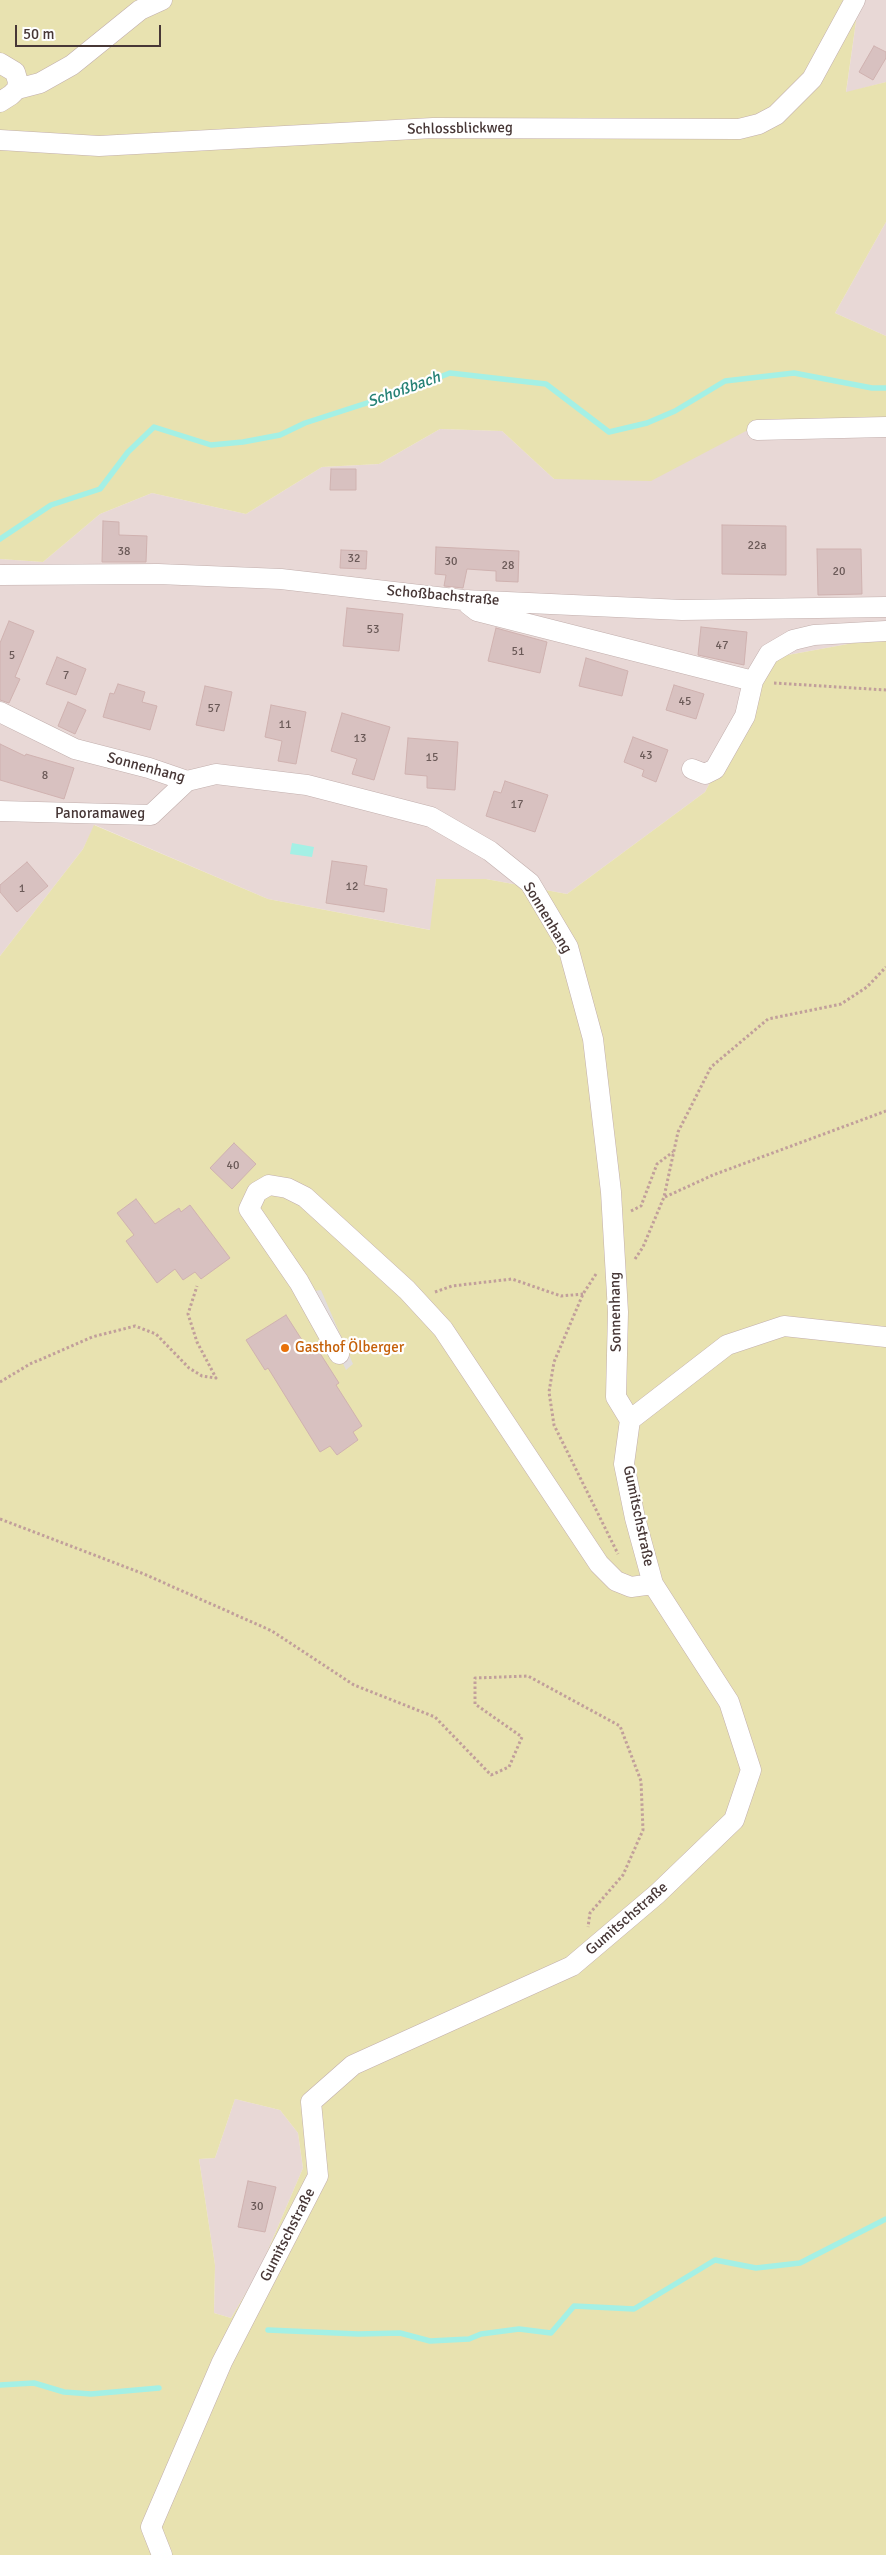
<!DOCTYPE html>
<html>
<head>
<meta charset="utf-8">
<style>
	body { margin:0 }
	#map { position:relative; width:886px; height:2555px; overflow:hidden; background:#f4e9e8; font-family:Signika,sans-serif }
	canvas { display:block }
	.scale { position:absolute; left:15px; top:25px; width:146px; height:22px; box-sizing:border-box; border:2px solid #473736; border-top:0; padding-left:6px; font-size:15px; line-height:18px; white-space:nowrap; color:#473736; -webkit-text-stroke:4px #fff; paint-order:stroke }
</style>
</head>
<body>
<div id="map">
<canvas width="886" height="2555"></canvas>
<div class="scale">50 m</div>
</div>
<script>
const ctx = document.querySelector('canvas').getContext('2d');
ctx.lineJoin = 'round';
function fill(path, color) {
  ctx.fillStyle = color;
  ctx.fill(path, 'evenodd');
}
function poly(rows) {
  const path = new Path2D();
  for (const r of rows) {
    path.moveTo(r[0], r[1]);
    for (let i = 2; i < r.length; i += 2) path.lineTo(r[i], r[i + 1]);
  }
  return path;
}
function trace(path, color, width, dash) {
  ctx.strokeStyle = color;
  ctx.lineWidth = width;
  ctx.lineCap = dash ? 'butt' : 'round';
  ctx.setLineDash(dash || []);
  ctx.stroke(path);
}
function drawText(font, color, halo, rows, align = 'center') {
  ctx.font = font + ' Signika,sans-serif';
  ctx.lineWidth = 4.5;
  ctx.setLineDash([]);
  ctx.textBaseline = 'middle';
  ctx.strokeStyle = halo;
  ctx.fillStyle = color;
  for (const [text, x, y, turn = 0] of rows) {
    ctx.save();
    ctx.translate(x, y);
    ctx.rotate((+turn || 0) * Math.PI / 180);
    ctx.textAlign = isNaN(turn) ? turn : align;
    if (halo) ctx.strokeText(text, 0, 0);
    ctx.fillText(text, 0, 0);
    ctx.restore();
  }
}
fill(poly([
	[859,0,886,0,886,82,846,93],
	[886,222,886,336,835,313],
	[765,421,886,422,886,637,777,657,705,792,567,894,486,879,436,879,431,930,268,899,95,825,83,849,0,956,0,559,43,562,100,514,152,493,246,514,322,467,379,464,440,429,502,431,554,479],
	[235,2099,280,2110,298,2133,303,2168,259,2271,231,2318,214,2313,215,2265,199,2159,215,2158]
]), '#e8d8d6');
fill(poly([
	[0,0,859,0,846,92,886,82,886,222,835,313,886,336,886,422,765,421,651,481,554,479,502,431,440,429,379,464,322,467,246,514,152,493,100,514,43,562,0,559],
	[886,637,886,2555,0,2555,0,956,83,849,94,825,268,899,430,930,436,879,486,879,567,894,705,792,777,657],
	[235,2099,280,2110,298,2133,303,2168,259,2271,231,2318,214,2313,215,2265,199,2159,215,2158]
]), '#e8e2b0');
fill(poly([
	[321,1290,353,1364,346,1370,309,1292]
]), '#e2dddc');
fill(poly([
	[292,843,314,847,312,857,290,854]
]), '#a4f0e5');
trace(poly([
	[0,539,51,505,100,489,128,452,154,427,211,445,243,442,280,435,305,423,407,390,450,373,546,384,609,432,647,423,675,411,725,381,794,373,872,388,886,388],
	[268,2330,358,2334,400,2333,430,2341,469,2339,481,2334,519,2329,551,2333,574,2306,634,2309,715,2260,756,2268,800,2263,886,2219],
	[0,2385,34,2383,64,2392,91,2394,159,2388]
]), '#a4f0e5', 5.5);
const building = poly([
	[874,46,886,52,886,58,873,80,859,72,874,46],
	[331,469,356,469,356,490,330,490,331,469],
	[103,521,119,522,119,535,147,536,146,562,102,562,103,521],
	[722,525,786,526,786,575,722,574,722,525],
	[436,547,519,551,518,582,496,581,496,571,467,569,463,588,444,586,446,575,435,574,436,547],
	[817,549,861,549,862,594,818,595,817,549],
	[341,550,367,551,366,569,340,568,341,550],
	[347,608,403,614,399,651,343,646,347,608],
	[9,621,34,631,15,677,20,679,9,703,0,700,0,643,9,621],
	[701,627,747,632,744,665,698,655,701,627],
	[496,628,547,642,540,673,488,661,496,628],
	[57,657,86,669,76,695,46,684,57,657],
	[586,658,628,671,622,696,579,686,586,658],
	[118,684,145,692,142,702,157,706,150,730,103,717,110,693,114,694,118,684],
	[674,685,704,694,696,719,666,710,674,685],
	[205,686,232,692,224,731,196,725,205,686],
	[68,702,86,710,75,734,58,726,68,702],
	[271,705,306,712,296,764,278,761,282,741,265,737,271,705],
	[342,713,390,727,374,780,352,774,357,759,331,751,342,713],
	[633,737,668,750,656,782,642,776,644,770,624,762,633,737],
	[408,738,458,742,455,790,427,788,427,776,405,774,408,738],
	[0,744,25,756,26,754,74,768,64,799,0,780,0,744],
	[505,781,548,795,535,832,486,816,494,791,501,793,505,781],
	[332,861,367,866,364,885,387,889,384,912,326,903,332,861],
	[27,862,48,886,17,912,0,892,0,885,27,862],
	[234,1143,256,1164,232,1189,210,1168,234,1143],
	[136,1199,155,1224,179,1208,181,1212,190,1205,230,1258,201,1279,195,1272,183,1280,175,1269,157,1283,126,1241,134,1235,117,1213,136,1199],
	[286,1315,309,1351,316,1347,339,1383,336,1385,362,1426,353,1432,358,1440,337,1455,330,1446,320,1452,268,1368,265,1370,246,1340,286,1315],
	[248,2181,276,2187,265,2232,238,2227,248,2181]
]);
fill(building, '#d8c1c0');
trace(building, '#d0b2b0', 1);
const minor = poly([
	[0,63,15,72,18,82,17,89,11,95,0,102],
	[17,89,40,83,72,65,140,10,162,0],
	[0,140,99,146,433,128,739,129,759,124,776,115,812,79,855,0],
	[757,430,886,427],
	[0,575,158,574,281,579,463,600,682,610,886,607],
	[468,604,477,611,753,681],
	[0,712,75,749,149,768,187,781,216,774,307,785,431,817,490,851,530,883,568,947,593,1039,611,1192,618,1312,616,1397,630,1420],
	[692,769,705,774,715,769,745,716,753,681,769,654,793,640,814,635,886,631],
	[0,811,151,815,187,781],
	[339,1354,299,1282,249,1209,257,1192,269,1185,287,1188,305,1197,407,1290,443,1329,599,1564,616,1581,631,1587,653,1584],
	[162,2555,151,2527,222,2362,318,2176,311,2102,353,2065,572,1966,657,1894,734,1820,751,1770,729,1702,653,1584,635,1518,624,1464,630,1420,727,1345,784,1326,886,1337]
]);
trace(minor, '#c2afad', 21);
trace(poly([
	[774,683,886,690],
	[665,1197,713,1175,886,1111],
	[631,1211,641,1206,657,1164,673,1152],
	[635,1259,643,1247,664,1197,678,1132,711,1067,768,1019,841,1004,867,987,886,967],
	[596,1274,583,1294,554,1362,549,1392,554,1425,618,1554],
	[435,1292,452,1286,512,1279,561,1296,583,1294],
	[0,1382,30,1364,92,1337,135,1326,156,1334,189,1368,202,1376,216,1378,197,1342,188,1314,197,1286],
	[0,1519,144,1574,272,1631,354,1685,435,1717,491,1775,509,1767,522,1737,475,1704,475,1678,528,1676,620,1726,641,1781,643,1830,623,1875,590,1913,588,1927]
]), '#c19f9b', 3, [2.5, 2.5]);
trace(minor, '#fff', 20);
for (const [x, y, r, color] of [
	[285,1348,5,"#e8710a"]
]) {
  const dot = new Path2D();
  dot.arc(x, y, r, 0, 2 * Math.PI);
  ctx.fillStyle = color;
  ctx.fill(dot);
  trace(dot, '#fff', 2);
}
drawText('12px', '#6b5a58', null, [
	["22a",757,546],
	["38",124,552],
	["32",354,559],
	["30",451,562],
	["28",508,566],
	["20",839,572],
	["53",373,630],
	["47",722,646],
	["51",518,652],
	["5",12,656],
	["7",66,676],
	["45",685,702],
	["57",214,709],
	["11",285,725],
	["13",360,739],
	["43",646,756],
	["15",432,758],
	["8",45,776],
	["17",517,805],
	["12",352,887],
	["1",22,889],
	["40",233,1166],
	["30",257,2207]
]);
drawText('15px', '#473736', '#fff', [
	["Schlossblickweg",460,129,-1],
	["Schoßbachstraße",443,596,5],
	["Sonnenhang",146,768,15],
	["Panoramaweg",100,814],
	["Sonnenhang",547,918,59],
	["Sonnenhang",616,1312,-91],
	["Gumitschstraße",638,1516,78],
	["Gumitschstraße",627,1919,-41],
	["Gumitschstraße",288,2235,-63]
]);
drawText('15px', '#c56008', '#fff', [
	["Gasthof Ölberger",295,1348]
], 'left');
drawText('italic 16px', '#268276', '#fff', [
	["Schoßbach",404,390,-20]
]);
</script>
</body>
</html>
